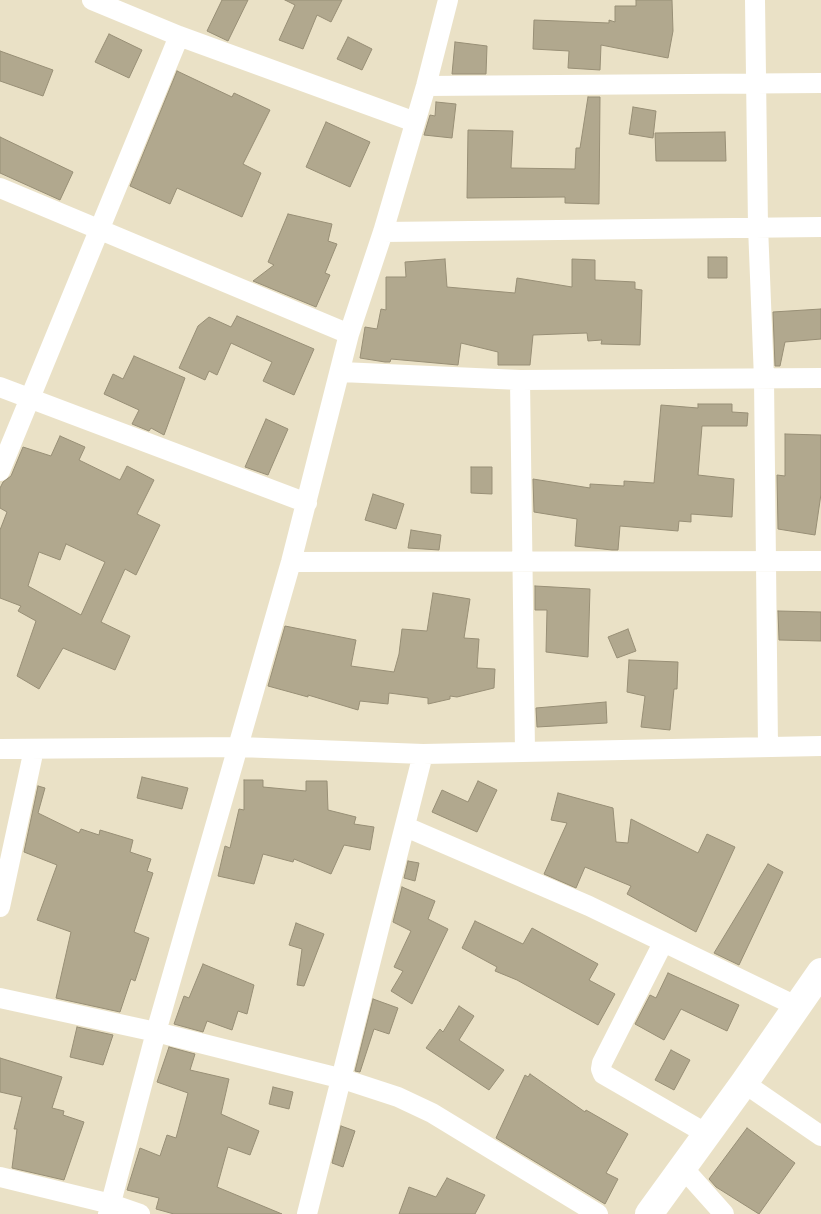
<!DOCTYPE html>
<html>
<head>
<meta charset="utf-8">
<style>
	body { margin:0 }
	canvas { display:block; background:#eae1c6 }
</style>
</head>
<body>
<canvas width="821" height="1214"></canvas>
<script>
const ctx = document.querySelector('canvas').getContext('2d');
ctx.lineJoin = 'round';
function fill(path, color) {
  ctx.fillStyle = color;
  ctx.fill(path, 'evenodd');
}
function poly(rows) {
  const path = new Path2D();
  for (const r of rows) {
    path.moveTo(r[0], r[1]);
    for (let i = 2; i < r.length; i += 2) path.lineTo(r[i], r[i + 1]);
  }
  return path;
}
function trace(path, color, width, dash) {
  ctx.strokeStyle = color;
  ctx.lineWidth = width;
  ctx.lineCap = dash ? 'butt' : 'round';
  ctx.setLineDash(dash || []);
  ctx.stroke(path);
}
const building = poly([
	[222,0,248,0,228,41,207,31,222,0],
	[285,0,342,0,331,22,317,15,303,49,279,40,295,5,285,0],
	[636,0,672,0,673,31,668,58,601,45,600,70,568,68,569,51,533,49,534,20,609,23,609,20,615,22,615,6,636,6,636,0],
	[109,34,142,50,129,78,95,62,109,34],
	[348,37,372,49,362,70,337,59,348,37],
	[455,42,487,46,486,74,452,74,455,42],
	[0,51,53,70,43,96,0,81,0,51],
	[177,71,232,97,234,93,270,110,243,164,261,173,242,217,177,188,170,204,130,186,177,71],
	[588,97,600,97,599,204,565,203,565,197,467,198,468,130,513,131,511,168,575,169,576,148,580,148,588,97],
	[436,102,456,104,452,138,424,135,430,115,435,116,436,102],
	[633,107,656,111,653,138,629,134,633,107],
	[326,122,370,142,350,187,306,167,326,122],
	[725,132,726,161,656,161,655,133,725,132],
	[0,137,73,172,60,200,0,173,0,137],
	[288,214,332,224,328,241,337,244,325,273,330,275,316,307,253,281,274,265,268,262,288,214],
	[708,257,727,257,727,278,708,278,708,257],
	[445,259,447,287,515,293,517,278,572,287,572,259,595,260,595,280,635,282,635,289,642,290,640,345,601,344,602,340,588,341,587,333,533,335,530,365,498,365,498,352,461,343,458,365,391,359,390,362,385,362,360,358,365,327,377,329,381,309,386,310,386,277,406,277,405,262,445,259],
	[821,309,821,339,785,342,780,366,775,366,773,312,821,309],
	[237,316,314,349,294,395,263,381,272,362,231,343,217,375,209,371,205,380,179,368,198,326,209,317,231,327,237,316],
	[134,356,185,378,164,435,151,428,149,431,132,424,139,410,104,394,113,374,123,379,134,356],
	[698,404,732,404,732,412,748,413,747,426,702,426,698,475,734,479,732,517,691,514,691,522,679,521,678,531,620,526,618,550,612,550,575,546,577,519,534,512,533,479,590,488,590,484,624,486,624,481,654,483,661,405,698,408,698,404],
	[266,419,288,429,268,475,245,467,266,419],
	[785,434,821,435,821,494,815,535,778,529,777,475,785,476,785,434],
	[60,436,85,447,79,460,120,480,127,466,154,480,137,514,160,525,136,575,125,569,101,622,130,636,115,670,63,648,39,689,17,676,36,621,18,611,21,606,0,598,0,530,7,512,0,508,0,488,3,482,11,476,23,447,51,456,60,436],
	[66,544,105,562,81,615,28,586,39,552,60,560,66,544],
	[471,467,492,467,492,494,471,493,471,467],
	[373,494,404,504,396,529,365,520,373,494],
	[411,530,441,535,439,550,408,548,411,530],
	[535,586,590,589,588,657,546,652,547,610,535,610,535,586],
	[433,593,470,599,464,638,479,639,477,668,495,669,494,688,457,697,450,696,450,699,428,704,428,698,389,693,388,704,360,701,358,710,308,695,308,697,268,686,285,626,356,640,351,666,394,672,399,654,402,629,427,631,433,593],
	[778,611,821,612,821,641,779,640,778,611],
	[628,629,636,651,617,658,608,637,628,629],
	[629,660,678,662,677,689,674,689,670,730,641,727,645,696,627,692,629,660],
	[606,702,607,723,537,727,536,708,606,702],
	[142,777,188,788,182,809,137,798,142,777],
	[244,780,263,780,263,787,306,791,306,781,327,781,328,810,356,817,354,824,374,827,370,850,344,845,331,874,294,859,293,862,263,854,254,884,218,876,225,846,230,848,239,809,244,810,244,780],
	[478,781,497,790,477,832,432,812,442,790,468,802,478,781],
	[38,786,45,788,38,813,79,833,81,829,99,835,100,830,133,840,130,852,151,859,147,871,153,873,134,932,149,938,135,981,131,979,120,1012,56,998,71,932,37,920,57,865,24,852,38,786],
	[558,793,613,808,616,842,628,843,631,819,698,853,707,834,735,847,696,932,627,894,631,886,585,867,576,888,544,874,567,823,551,820,558,793],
	[408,861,419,863,415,881,404,878,408,861],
	[768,864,783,872,739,965,714,953,768,864],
	[402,887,435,901,428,919,448,929,412,1004,391,991,403,971,394,967,411,931,393,922,402,887],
	[475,921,523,944,532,928,598,964,589,980,615,994,598,1025,517,980,495,971,497,967,462,948,475,921],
	[296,923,324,934,304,986,297,985,302,949,289,945,296,923],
	[203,964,254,985,247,1014,238,1011,232,1030,207,1021,203,1032,174,1024,184,996,189,998,203,964],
	[668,973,739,1005,727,1031,681,1009,664,1040,635,1024,650,995,656,998,668,973],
	[373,999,398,1008,389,1034,374,1029,360,1072,355,1071,373,999],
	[459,1006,474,1016,459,1040,504,1070,489,1090,426,1048,440,1029,443,1032,459,1006],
	[77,1027,113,1035,103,1065,70,1057,77,1027],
	[169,1047,195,1054,190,1070,229,1079,221,1114,259,1131,250,1155,228,1147,217,1187,282,1214,174,1214,156,1209,159,1198,127,1190,140,1148,160,1156,167,1135,176,1138,188,1093,157,1082,169,1047],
	[671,1050,690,1060,674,1090,655,1080,671,1050],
	[0,1058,62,1077,52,1108,64,1111,63,1115,84,1122,64,1180,12,1168,17,1129,14,1129,22,1097,0,1092,0,1058],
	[530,1074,585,1112,586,1110,628,1134,606,1173,618,1179,605,1204,496,1138,525,1075,528,1077,530,1074],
	[273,1087,293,1092,289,1109,269,1104,273,1087],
	[341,1126,355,1131,343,1167,332,1163,341,1126],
	[747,1128,795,1163,759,1214,716,1187,709,1179,747,1128],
	[447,1178,485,1195,475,1214,399,1214,409,1187,436,1197,447,1178]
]);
fill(building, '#b1a88e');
trace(building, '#988f76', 1);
trace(poly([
	[92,0,179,36,415,122],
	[755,0,758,226,764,379,768,747],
	[426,86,821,83],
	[0,188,349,334],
	[383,232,821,227],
	[341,372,520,380,821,378],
	[520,380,525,751],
	[0,387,307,503],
	[0,471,179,36],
	[291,562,821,561],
	[0,749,239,747,423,754,821,746],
	[406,827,589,906,798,1007],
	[0,907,34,749],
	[663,943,602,1063,601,1069,603,1074,707,1134],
	[0,998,156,1032,343,1079,398,1097,432,1113,598,1214],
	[744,1083,821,1136],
	[683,1168,724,1214],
	[0,1177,111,1204,140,1214],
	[108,1214,156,1032,291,562,349,334,383,232,426,86,448,0],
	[307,1214,423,754]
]), '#fff', 20);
trace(poly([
	[649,1214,744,1083,821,972]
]), '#fff', 28);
</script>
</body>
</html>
